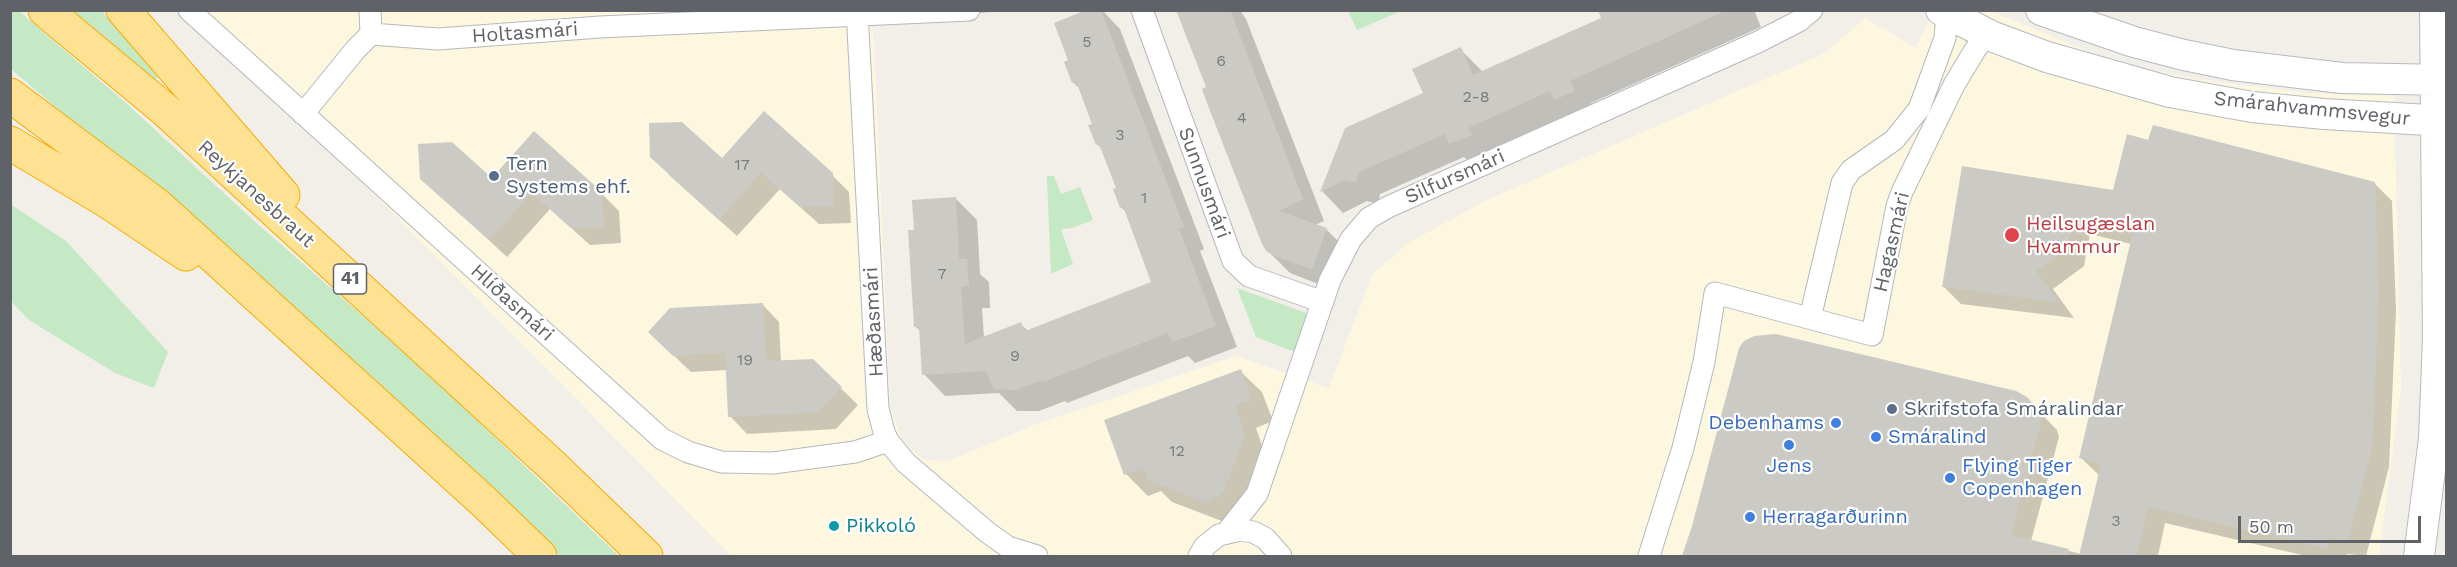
<!DOCTYPE html>
<html>
<head>
<meta charset="utf-8">
<style>
	body { margin:0 }
	#map { position:relative; width:2457px; height:567px; overflow:hidden; background:#f1efe8; font-family:"Work Sans",sans-serif }
	canvas { display:block }
	.frame { position:absolute; inset:0; border:12px solid #5f6368; pointer-events:none }
	.scale { position:absolute; left:2238px; top:516px; width:183px; height:27px; box-sizing:border-box; border:3px solid #5f6368; border-top:0; padding-left:8px; font-size:18px; line-height:21px; white-space:nowrap; color:#5f6368; -webkit-text-stroke:4px #fff; paint-order:stroke }
</style>
</head>
<body>
<div id="map">
<canvas width="2457" height="567"></canvas>
<div class="frame"></div>
<div class="scale">50 m</div>
</div>
<script>
const ctx = document.querySelector('canvas').getContext('2d');
ctx.lineJoin = 'round';
function fill(path, color) {
  ctx.fillStyle = color;
  ctx.fill(path, 'evenodd');
}
function poly(rows) {
  const path = new Path2D();
  for (const r of rows) {
    path.moveTo(r[0], r[1]);
    for (let i = 2; i < r.length; i += 2) path.lineTo(r[i], r[i + 1]);
  }
  return path;
}
function trace(path, color, width, dash) {
  ctx.strokeStyle = color;
  ctx.lineWidth = width;
  ctx.lineCap = dash ? 'butt' : 'round';
  ctx.setLineDash(dash || []);
  ctx.stroke(path);
}
function drawText(font, color, halo, rows, align = 'center') {
  ctx.font = font + ' "Work Sans",sans-serif';
  ctx.lineWidth = 4.5;
  ctx.setLineDash([]);
  ctx.textBaseline = 'middle';
  ctx.strokeStyle = halo;
  ctx.fillStyle = color;
  for (const [text, x, y, turn = 0] of rows) {
    ctx.save();
    ctx.translate(x, y);
    ctx.rotate((+turn || 0) * Math.PI / 180);
    ctx.textAlign = isNaN(turn) ? turn : align;
    if (halo) ctx.strokeText(text, 0, 0);
    ctx.fillText(text, 0, 0);
    ctx.restore();
  }
}
fill(poly([
	[201,11,869,11,874,40,890,409,903,441,924,460,948,461,1034,425,1236,356,1329,388,1372,275,1408,243,1487,200,1825,53,1865,18,1916,48,1934,11,1991,11,2089,52,2150,70,2214,82,2307,93,2394,96,2401,387,2379,556,731,556,305,124]
]), '#fef7e0');
fill(poly([
	[11,11,19,11,126,103,252,219,421,367,619,556,560,556,416,421,157,194,11,69],
	[62,11,102,11,158,77,151,84],
	[1348,11,1401,11,1357,30],
	[1047,176,1054,176,1061,194,1080,187,1093,220,1072,228,1061,229,1073,264,1051,274],
	[10,204,66,241,168,352,154,388,115,373,29,320,11,301],
	[1237,288,1309,314,1295,352,1256,337]
]), '#c5e8c5');
fill(poly([
	[907,10,990,10,990,12,916,19],
	[1091,10,1102,10,1120,29,1204,249,1200,251,1237,347,1195,363,1188,356,1067,403,1065,401,1039,411,1017,411,999,393,945,396,924,374,921,332,915,326,915,231,955,198,977,220,980,274,989,282,990,308,982,308,984,338,1021,324,1028,331,1153,283,1127,213,1121,207,1118,189,1103,150,1097,144,1094,125,1081,90,1073,82,1070,61],
	[1178,10,1240,10,1246,19,1324,221,1315,225,1326,229,1348,251,1334,290,1290,273,1267,250],
	[1599,10,1754,10,1761,27,1591,103,1595,113,1577,121,1569,114,1489,150,1493,156,1472,165,1464,157,1380,194,1378,204,1367,201,1343,213,1322,191,1346,129,1425,94,1460,49,1483,72,1603,19],
	[2149,142,2374,183,2392,201,2396,311,2389,467,2366,556,2347,554,2347,556,2306,556,2165,523,2158,556,1683,556,1694,527,2026,398,2057,430,2059,437,2031,541,2081,554,2100,476,2081,458,2131,244,2090,234,2084,266,2053,289,2074,318,1961,304,1943,286,2114,192],
	[722,160,831,174,849,192,851,223,819,224,780,189,737,236,669,175],
	[492,180,601,193,619,211,621,243,590,245,550,209,507,257,437,192],
	[762,304,779,322,781,362,812,360,858,405,836,429,747,434,730,416,727,370,691,372,667,349],
	[1240,371,1262,392,1273,421,1256,428,1266,457,1245,516,1227,523,1172,502,1161,491,1148,496,1126,474]
]), '#0003');
fill(poly([
	[1086,10,1101,10,1184,227,1179,229,1216,326,1172,342,1168,333,1043,382,1043,380,1016,390,994,389,986,371,922,375,919,327,914,327,908,230,914,230,912,200,956,197,959,259,967,259,969,286,961,287,965,344,1021,322,1025,331,1151,282,1123,206,1120,208,1113,189,1116,188,1099,144,1096,145,1088,125,1092,124,1076,81,1072,83,1064,62,1068,60,1054,23],
	[1176,10,1230,10,1303,199,1279,211,1327,228,1312,269,1274,256,1266,251,1262,244,1207,103,1202,89,1206,87],
	[1598,10,1727,10,1570,81,1575,91,1554,100,1550,91,1468,128,1472,135,1449,144,1445,134,1359,172,1356,183,1345,180,1320,192,1345,128,1423,93,1412,69,1461,47,1473,75,1601,18],
	[764,111,833,173,834,206,800,207,761,173,719,220,650,157,649,123,682,122,722,158],
	[2153,125,2375,182,2379,292,2372,448,2348,542,2330,537,2327,549,2148,507,2137,556,2079,556,2101,464,2079,458,2133,232,2073,217,2067,248,2036,271,2059,302,1942,287,1962,166,2113,190,2127,134,2148,140],
	[534,131,602,192,604,227,571,228,532,193,489,240,420,179,418,144,452,142,492,178],
	[763,303,766,361,813,359,842,387,818,412,728,417,725,353,673,356,648,332,670,308],
	[1776,334,2016,391,2027,397,2040,411,2042,419,2011,535,2069,549,2068,556,1682,556,1692,526,1739,348,1744,341,1754,336],
	[1241,369,1252,399,1235,406,1245,434,1223,494,1205,502,1148,480,1144,468,1124,475,1104,420]
]), '#cccac5');
const street = poly([
	[189,10,662,439,688,452,721,462,773,463,855,452,888,441],
	[857,10,878,409,884,432,888,441,906,463,987,532,1008,547,1037,556],
	[1142,10,1233,261,1249,276,1323,302],
	[371,34,438,39,600,27,969,10],
	[303,114,356,49,371,34,370,10],
	[1810,318,1842,183,1851,170,1894,140,1919,109,1945,38,1947,14],
	[1227,532,1257,494,1330,280,1351,239,1369,218,1388,207,1758,42,1799,21,1812,10],
	[1199,556,1205,546,1219,535,1240,530,1253,532,1265,538,1281,556],
	[1649,556,1683,448,1704,362,1715,293,1872,335,1897,206,1902,192,1954,85,1975,50,1981,42,1991,36]
]);
const secondary = poly([
	[1941,10,1991,36,2047,57,2170,92,2252,107,2324,114,2446,121],
	[2041,10,2134,42,2184,55,2233,65,2342,78,2446,80],
	[2419,556,2434,439,2438,339,2435,10]
]);
const highway = poly([
	[45,10,164,109,557,470,646,556],
	[123,10,283,195],
	[10,95,158,206,483,501,540,556],
	[10,143,107,201,186,254]
]);
trace(street, '#b5b8bc', 23);
trace(secondary, '#b6babf', 32);
trace(highway, '#f9ab00', 35);
trace(street, '#fff', 21);
trace(secondary, '#fff', 30);
trace(highway, '#fde293', 33);
for (const [x, y, r, color] of [
	[494,176,6,"#5c6f8a"],
	[2012,235,8,"#e0444e"],
	[1892,409,6,"#5c6f8a"],
	[1836,423,6,"#3f7fe0"],
	[1876,437,6,"#3f7fe0"],
	[1789,445,6,"#3f7fe0"],
	[1950,478,6,"#3f7fe0"],
	[1750,517,6,"#3f7fe0"],
	[834,526,6,"#0f9aa8"]
]) {
  const dot = new Path2D();
  dot.arc(x, y, r, 0, 2 * Math.PI);
  ctx.fillStyle = color;
  ctx.fill(dot);
  trace(dot, '#fff', 2);
}
drawText('16px', '#7a7d7f', null, [
	["5",1087,42],
	["6",1221,61],
	["2-8",1476,97],
	["4",1242,118],
	["3",1120,135],
	["17",742,165],
	["1",1144,198],
	["7",942,274],
	["9",1015,356],
	["19",745,360],
	["12",1177,451],
	["3",2116,521]
]);
for (const [x, y, w] of [
	[350,279,33]
]) {
  const box = new Path2D();
  box.roundRect(x - w / 2, y - 15, w, 30, 4.5);
  ctx.fillStyle = '#fff';
  ctx.fill(box);
  trace(box, '#5f6368', 1.5);
}
drawText('bold 18px', '#5f6368', null, [
	["41",350,279]
]);
drawText('20px', '#5f6368', '#fff', [
	["Holtasmári",525,33,-4],
	["Smárahvammsvegur",2312,109,6],
	["Silfursmári",1455,177,-24],
	["Sunnusmári",1204,183,70],
	["Reykjanesbraut",256,194,42],
	["Hagasmári",1892,242,-77],
	["Hlíðasmári",512,303,42],
	["Hæðasmári",874,322,-93]
]);
drawText('20px', '#4e5e75', '#fff', [
	["Tern",506,164],
	["Systems ehf.",506,187],
	["Skrifstofa Smáralindar",1904,409]
], 'left');
drawText('20px', '#be3a42', '#fff', [
	["Heilsugæslan",2026,224],
	["Hvammur",2026,247]
], 'left');
drawText('20px', '#366cbe', '#fff', [
	["Debenhams",1824,423,"right"],
	["Smáralind",1888,437],
	["Jens",1789,466,"center"],
	["Flying Tiger",1962,466],
	["Copenhagen",1962,489],
	["Herragarðurinn",1762,517]
], 'left');
drawText('20px', '#0d838f', '#fff', [
	["Pikkoló",846,526]
], 'left');
</script>
</body>
</html>
